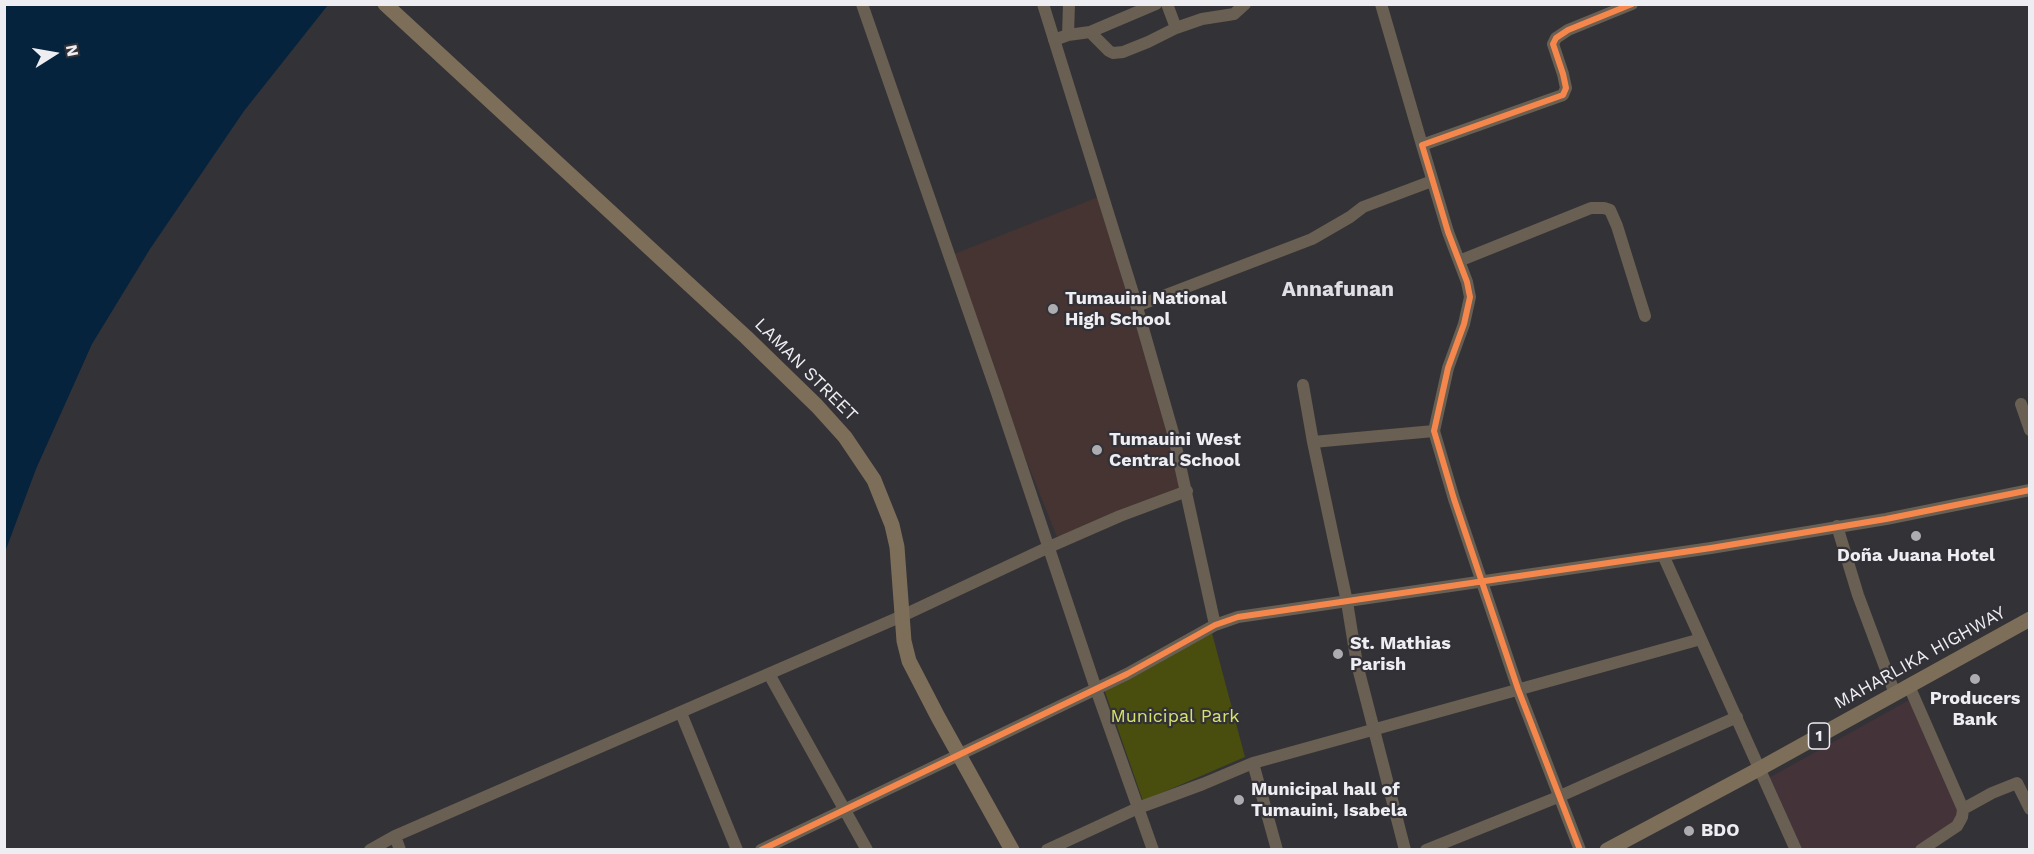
<!DOCTYPE html>
<html>
<head>
<meta charset="utf-8">
<style>
	body { margin:0 }
	#map { position:relative; width:2034px; height:854px; overflow:hidden; background:#333236; font-family:"Work Sans",sans-serif }
	canvas { display:block }
	.frame { position:absolute; inset:0; border:6px solid #eeedf1; pointer-events:none }
	.north { position:absolute; left:24px; top:24px; width:60px; height:60px; -webkit-text-stroke:4px #323137; paint-order:stroke; rotate:79deg; font-size:16px; font-weight:700; line-height:24px; text-align:center; color:#eeedf1 }
	.north::after { content:''; display:block; margin:auto; width:21px; height:27px; background:#eeedf1; clip-path:polygon(50% 0,100% 100%,50% 72%,0 100%) }
</style>
</head>
<body>
<div id="map">
<canvas width="2034" height="854"></canvas>
<div class="frame"></div>
<div class="north">N</div>
</div>
<script>
const ctx = document.querySelector('canvas').getContext('2d');
ctx.lineJoin = 'round';
function fill(path, color) {
  ctx.fillStyle = color;
  ctx.fill(path, 'evenodd');
}
function poly(rows) {
  const path = new Path2D();
  for (const r of rows) {
    path.moveTo(r[0], r[1]);
    for (let i = 2; i < r.length; i += 2) path.lineTo(r[i], r[i + 1]);
  }
  return path;
}
function trace(path, color, width, dash) {
  ctx.strokeStyle = color;
  ctx.lineWidth = width;
  ctx.lineCap = dash ? 'butt' : 'round';
  ctx.setLineDash(dash || []);
  ctx.stroke(path);
}
function drawText(font, color, halo, rows, align = 'center') {
  ctx.font = font + ' "Work Sans",sans-serif';
  ctx.lineWidth = 4.5;
  ctx.setLineDash([]);
  ctx.textBaseline = 'middle';
  ctx.strokeStyle = halo;
  ctx.fillStyle = color;
  for (const [text, x, y, turn = 0] of rows) {
    ctx.save();
    ctx.translate(x, y);
    ctx.rotate((+turn || 0) * Math.PI / 180);
    ctx.textAlign = isNaN(turn) ? turn : align;
    if (halo) ctx.strokeText(text, 0, 0);
    ctx.fillText(text, 0, 0);
    ctx.restore();
  }
}
fill(poly([
	[1913,698,1960,809,1955,820,1918,849,1799,849,1767,779]
]), '#44343a');
fill(poly([
	[1098,197,1150,364,1182,487,1057,537,1007,412,954,254]
]), '#463433');
fill(poly([
	[1212,633,1245,757,1143,801,1104,689]
]), '#494d0e');
fill(poly([
	[5,4,328,5,244,111,150,249,92,344,36,469,5,552]
]), '#06233e');
trace(poly([
	[862,4,997,393,1096,689,1153,850],
	[1043,4,1132,290,1173,433,1215,625],
	[1381,4,1422,145],
	[1176,28,1202,19,1234,14,1245,4],
	[1090,32,1109,51,1113,53,1123,52,1148,42,1176,28,1167,4],
	[1068,35,1069,4],
	[1054,40,1068,35,1090,32,1156,4],
	[1459,261,1591,208,1604,208,1610,210,1617,226,1645,316],
	[1137,306,1312,239,1350,217,1363,207,1432,181],
	[1303,385,1313,442,1347,602,1357,664,1405,850],
	[2021,404,2030,430],
	[1313,442,1434,431],
	[1837,526,1858,595,1895,694],
	[1663,555,1796,850],
	[769,674,867,850],
	[1909,686,1963,809,1962,817,1957,826,1921,850],
	[681,713,737,850],
	[1253,763,1277,850],
	[1963,809,1992,793,2017,783,2030,809],
	[395,836,400,850],
	[370,850,395,836,464,806,902,616,1049,547,1120,516,1187,491],
	[761,850,1127,674,1215,625,1238,617,1711,548,1886,519,2030,490],
	[1047,850,1138,808,1203,784,1253,763,1701,639],
	[1426,850,1558,797,1737,717],
	[1580,850,1518,689,1454,499,1434,431,1448,368,1464,324,1470,297,1467,282,1448,232,1422,145,1563,95,1566,88,1563,74,1553,44,1556,38,1568,30,1632,4]
]), '#695f52', 12);
trace(poly([
	[385,4,746,337,817,406,845,437,874,480,892,525,897,547,904,641,909,661,938,717,1012,850],
	[1607,850,1759,769,2030,619]
]), '#7d6e5a', 15);
trace(poly([
	[761,850,1127,674,1215,625,1238,617,1711,548,1886,519,2030,490],
	[1580,850,1518,689,1454,499,1434,431,1448,368,1464,324,1470,297,1467,282,1448,232,1422,145,1563,95,1566,88,1563,74,1553,44,1556,38,1568,30,1632,4]
]), '#f5874c', 6);
for (const [x, y, r, color] of [
	[1053,309,6,"#adacb0"],
	[1097,450,6,"#adacb0"],
	[1916,536,6,"#adacb0"],
	[1338,654,6,"#adacb0"],
	[1975,679,6,"#adacb0"],
	[1239,800,6,"#adacb0"],
	[1689,831,6,"#adacb0"]
]) {
  const dot = new Path2D();
  dot.arc(x, y, r, 0, 2 * Math.PI);
  ctx.fillStyle = color;
  ctx.fill(dot);
  trace(dot, '#323137', 2);
}
for (const [x, y, w] of [
	[1819,736,21]
]) {
  const box = new Path2D();
  box.roundRect(x - w / 2, y - 13, w, 26, 4.5);
  ctx.fillStyle = '#323137';
  ctx.fill(box);
  trace(box, '#eeedf1', 1.5);
}
drawText('bold 16px', '#eeedf1', null, [
	["1",1819,736]
]);
drawText('bold 18px', '#eeedf1', '#323137', [
	["Tumauini National",1065,299],
	["High School",1065,320],
	["Tumauini West",1109,440],
	["Central School",1109,461],
	["Doña Juana Hotel",1916,556,"center"],
	["St. Mathias",1350,644],
	["Parish",1350,665],
	["Producers",1975,699,"center"],
	["Bank",1975,720,"center"],
	["Municipal hall of",1251,790],
	["Tumauini, Isabela",1251,811],
	["BDO",1701,831]
], 'left');
drawText('18px', '#eeedf1', '#323137', [
	["LAMAN STREET",806,370,45],
	["MAHARLIKA HIGHWAY",1920,658,-29]
]);
drawText('18px', '#d7e26c', '#323137', [
	["Municipal Park",1175,717]
]);
drawText('bold 21px', '#e0dfe6', '#323137', [
	["Annafunan",1338,290]
]);
</script>
</body>
</html>
